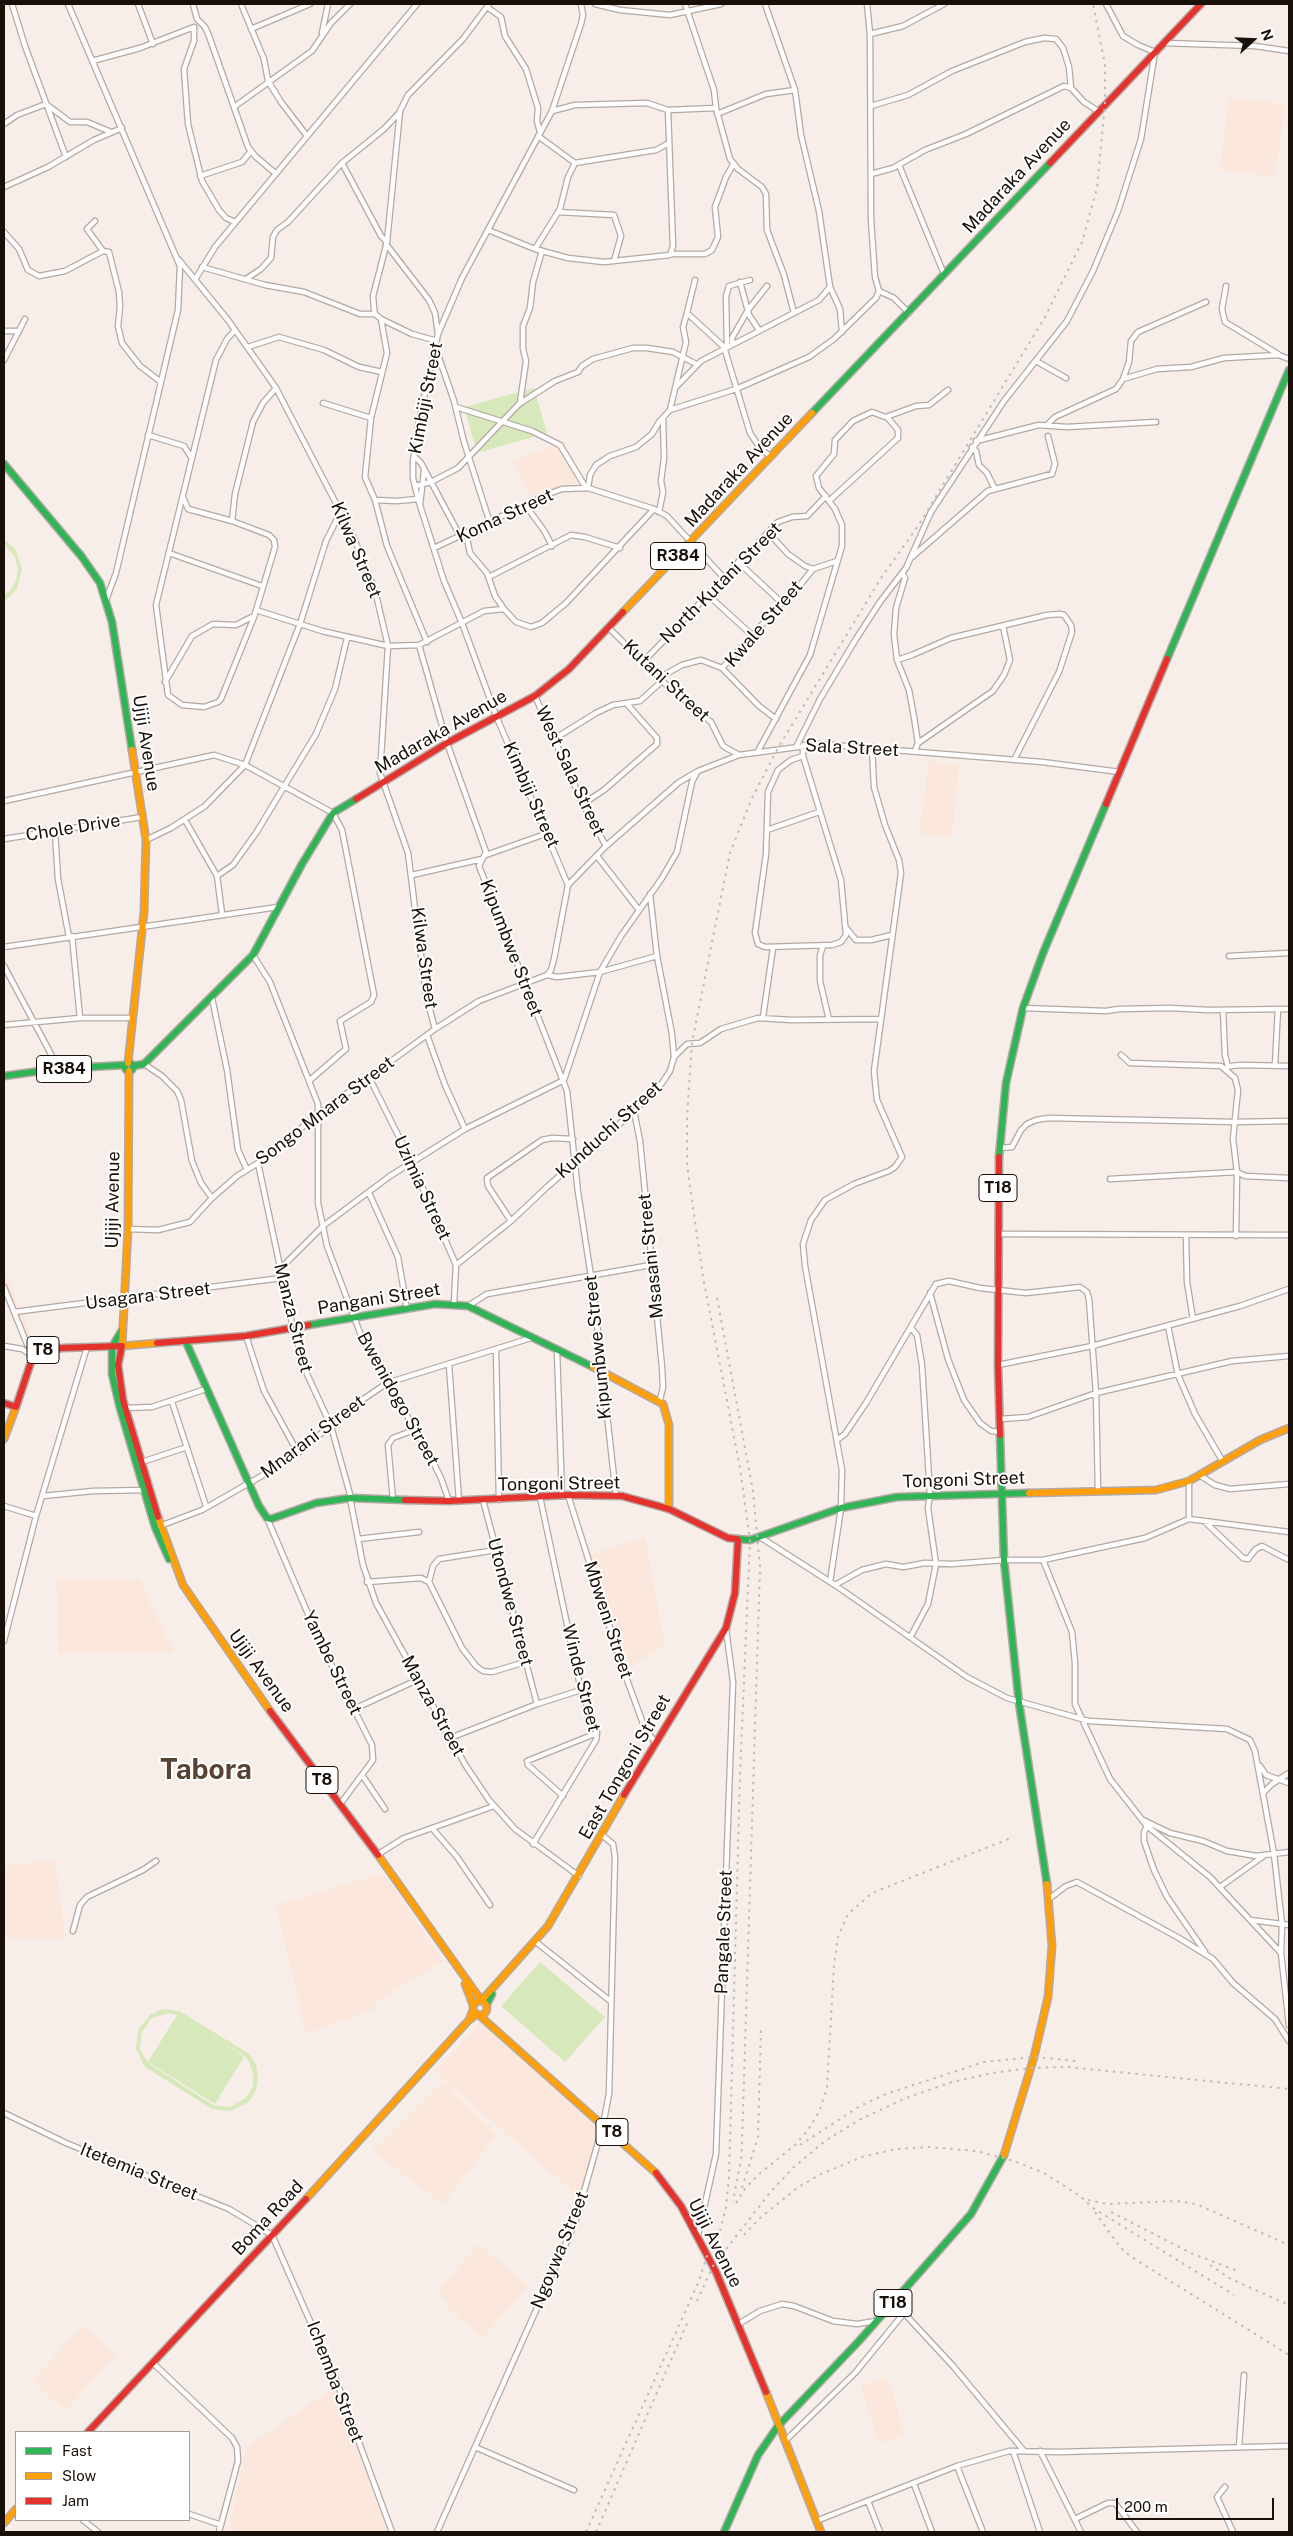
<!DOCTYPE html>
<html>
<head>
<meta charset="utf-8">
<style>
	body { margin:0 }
	#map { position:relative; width:1293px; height:2536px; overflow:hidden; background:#f8eee9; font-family:"Public Sans",sans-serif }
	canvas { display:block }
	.frame { position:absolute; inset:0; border:5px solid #19100a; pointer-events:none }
	.legend { position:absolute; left:15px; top:2431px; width:175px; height:90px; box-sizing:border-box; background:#fff; border:1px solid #a39f9d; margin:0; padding:6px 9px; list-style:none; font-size:15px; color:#19100a }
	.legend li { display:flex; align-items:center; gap:10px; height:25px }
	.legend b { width:25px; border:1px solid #a39f9d }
	.north { position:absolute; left:1228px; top:15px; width:50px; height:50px; -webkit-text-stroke:4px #fff; paint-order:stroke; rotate:70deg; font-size:14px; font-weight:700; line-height:20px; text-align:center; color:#19100a }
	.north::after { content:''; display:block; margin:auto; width:18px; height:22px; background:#19100a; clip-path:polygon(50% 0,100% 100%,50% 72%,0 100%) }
	.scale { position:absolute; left:1116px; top:2498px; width:158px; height:22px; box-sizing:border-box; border:2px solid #19100a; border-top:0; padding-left:6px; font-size:15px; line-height:18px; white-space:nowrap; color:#19100a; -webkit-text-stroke:4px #fff; paint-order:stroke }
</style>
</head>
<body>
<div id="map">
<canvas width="1293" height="2536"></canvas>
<div class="frame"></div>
<ul class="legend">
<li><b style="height:6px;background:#30b455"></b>Fast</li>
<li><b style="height:6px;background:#ff9f0a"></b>Slow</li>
<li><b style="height:6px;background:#e5322d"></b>Jam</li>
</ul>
<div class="north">N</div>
<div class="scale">200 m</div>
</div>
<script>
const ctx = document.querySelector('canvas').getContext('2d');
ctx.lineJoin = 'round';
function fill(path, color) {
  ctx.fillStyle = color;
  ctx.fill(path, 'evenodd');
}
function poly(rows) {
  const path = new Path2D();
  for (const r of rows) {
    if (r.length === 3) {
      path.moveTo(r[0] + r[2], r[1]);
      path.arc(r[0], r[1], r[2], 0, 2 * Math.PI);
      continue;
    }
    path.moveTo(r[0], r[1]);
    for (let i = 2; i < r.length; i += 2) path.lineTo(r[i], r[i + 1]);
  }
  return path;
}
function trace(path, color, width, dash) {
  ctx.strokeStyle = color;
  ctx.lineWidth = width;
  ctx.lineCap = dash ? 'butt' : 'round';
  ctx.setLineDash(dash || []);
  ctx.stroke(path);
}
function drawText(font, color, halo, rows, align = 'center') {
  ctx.font = font + ' "Public Sans",sans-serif';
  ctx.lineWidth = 4;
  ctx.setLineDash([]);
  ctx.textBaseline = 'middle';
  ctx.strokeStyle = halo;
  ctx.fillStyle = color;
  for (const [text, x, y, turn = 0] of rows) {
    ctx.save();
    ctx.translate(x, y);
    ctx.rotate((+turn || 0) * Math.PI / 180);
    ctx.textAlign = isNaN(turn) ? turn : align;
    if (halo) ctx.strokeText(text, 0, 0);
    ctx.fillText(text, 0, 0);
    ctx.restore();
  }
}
fill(poly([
	[1229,97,1285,104,1275,177,1220,170],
	[563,441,582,480,535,503,512,461],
	[929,760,959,766,952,838,919,833],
	[4,1267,31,1335,23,1338,4,1291],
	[645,1537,665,1646,630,1666,591,1554],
	[57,1579,139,1579,174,1653,58,1654],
	[55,1860,65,1938,4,1938,4,1866],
	[380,1874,386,1876,443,1961,375,2003,375,2009,306,2034,276,1905],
	[480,2021,599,2125,580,2198,435,2072],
	[443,2082,497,2135,443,2204,372,2151],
	[478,2244,528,2286,483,2338,445,2306,449,2302,437,2292],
	[84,2325,116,2355,65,2411,32,2381],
	[888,2377,905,2436,878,2443,861,2385],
	[335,2387,387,2532,228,2532,247,2447]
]), '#fbe7db');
fill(poly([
	[534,388,547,433,477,453,464,407],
	[4,539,15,549,22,569,17,589,4,602,4,595,10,591,16,581,18,569,15,557,4,544],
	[540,1962,605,2017,565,2062,501,2006],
	[162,2009,179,2011,248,2053,256,2064,258,2077,256,2090,249,2102,231,2111,212,2109,145,2067,136,2049,138,2030,150,2015],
	[169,2013,177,2015,148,2062,215,2104,244,2057,200,2028,244,2056,249,2061,254,2077,252,2089,245,2098,230,2107,213,2105,148,2063,140,2049,142,2032,152,2018]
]), '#d7e8bb');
const street = poly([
	[12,4,25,46,66,157],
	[68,4,180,266,178,310,116,573,106,600],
	[138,4,153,44],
	[193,4,197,19,205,27,209,36,248,147,255,156,275,173],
	[241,4,264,59,268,81,281,102,307,136],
	[595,4,620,10,670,15,721,4],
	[685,4,714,90,716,108,730,159,738,169,762,187,766,194,767,230,784,275,794,313],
	[867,4,870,34,871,219,875,277,879,291,894,298,909,313],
	[487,7,501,17,505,36,526,69,538,108,537,121,540,132],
	[194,27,194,41,184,69,188,124,202,181,219,210,226,218,235,222],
	[251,29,310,4],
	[322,33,328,4],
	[870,34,903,26,944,4],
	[1164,43,1255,46,1289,51],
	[92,61,140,48,194,27],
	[871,106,908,95,952,71,1025,42,1044,38,1056,39,1063,48,1069,67,1071,88],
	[234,107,312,51,331,23,350,4],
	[552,111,575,105,647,103,668,110,716,108],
	[717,114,766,94,795,90],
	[4,124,17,115,46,104,70,122,87,122,111,132],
	[342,163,381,236,387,242],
	[575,163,656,150,669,143],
	[899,165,944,274],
	[871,174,893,168,925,150,966,134,1064,86,1071,88,1084,102,1098,111],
	[200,176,242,162,251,151],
	[4,187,48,167,94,140,122,128],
	[558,212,614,215,621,236,614,261],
	[95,221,87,229,103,251],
	[488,230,535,249,568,258,604,262,670,255,673,246,668,110],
	[4,232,19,249,28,270,39,276,65,271,103,251,109,252,119,292,120,307,118,326,122,343,140,366,161,382],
	[386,244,429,300,435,313,438,334],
	[535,249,560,209,568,177,575,163,538,136],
	[671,254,705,254,712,250,718,237,715,207,726,177,733,165],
	[179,260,228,320,276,388,353,536,375,590,388,646,380,773,408,853,426,995,435,1029],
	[202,267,265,285,304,292,360,314,375,314],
	[196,278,215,247,417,4],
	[246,279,261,269,271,258,273,237,277,230,288,222,342,163,384,129,400,112],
	[695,280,687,313,724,347,750,433,760,448,771,457],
	[740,282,749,315,759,330],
	[1226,286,1222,309,1225,322,1278,354],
	[830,287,840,309,842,332],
	[381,319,387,353,371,418,365,477,375,500,397,501,418,499],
	[235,330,227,339,216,360,156,605,168,695,182,705,204,707,218,702,221,699,254,617,275,547,274,540,269,535,232,521,235,494,253,422,263,403,276,388],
	[4,331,19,331],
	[437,341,412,334,381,319,375,314,374,309,373,296,387,242,400,111,408,95,463,39,489,4],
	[732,343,732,338,748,310,767,286],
	[727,346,726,296,729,286,750,280],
	[248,347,279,337,324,350,359,367,382,372],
	[436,349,454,401,464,442,490,523],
	[4,360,25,319],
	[1036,361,1066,378],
	[1123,379,1157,369,1191,367,1224,358,1279,355,1289,359],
	[675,388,701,361,819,300,830,287,819,211,801,135,795,90,765,4],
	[323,403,371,418],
	[520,403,526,361,523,349,523,326,530,308,533,282,542,251],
	[456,407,532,431,560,445,586,488],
	[670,410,736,389,809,357,834,339,876,298,879,291],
	[886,417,916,406,929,405,948,390],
	[1047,425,1055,417,1116,389,1123,379,1129,362,1131,341,1138,332,1206,302],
	[148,435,184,446,191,457],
	[976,441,1039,425,1067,427,1156,422],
	[972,447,976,451,979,465,987,473,995,489],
	[414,456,421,463,460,536],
	[415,486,431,482,458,468,519,404,555,381,578,372,582,366,593,359,633,348,647,348,673,352,696,364],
	[588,488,590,475,596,465,610,456,636,447,652,434,659,422,670,410,686,342,683,327,687,313],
	[183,497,188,509,232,521],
	[375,500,387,546,427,642],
	[420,504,424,471],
	[526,506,545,532,552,546],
	[659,512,663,492,661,481,664,458,663,418],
	[768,532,788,554,805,566,813,569,837,561],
	[466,534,470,553,487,573,495,596,504,609,516,622,531,627,542,623,566,603,654,509],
	[434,548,551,493,562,489,588,488,654,509,667,516,724,578],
	[169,553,262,586],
	[912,557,988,491,1052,474,1055,464,1048,436],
	[738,562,782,603],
	[903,574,905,578,896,608,894,634,897,660,909,690,914,717,918,743,915,751],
	[489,577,571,535,585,537,620,548],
	[708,595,753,636],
	[256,610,322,631,388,646,419,645,484,611,504,609],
	[609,628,662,681,711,722,723,746,739,755],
	[419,645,447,743,486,852,479,866,567,1091,578,1192,594,1296,616,1496],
	[897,660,912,655,951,638,1047,615,1060,614,1064,615,1071,625,1072,632,1059,672,1014,760],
	[643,662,778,522,792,517,807,516,826,496],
	[659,678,682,665,701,660,722,668],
	[165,682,192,636,213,624,236,625,252,617],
	[535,696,583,804,606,846],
	[776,719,759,706,722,668,782,603,796,590,813,569],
	[554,739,596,713,613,705,640,701,662,681],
	[918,743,993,691,1004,675,1010,660,1003,626],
	[797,745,820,699,856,639,880,602,906,568,931,512,1004,401,1067,321,1093,271,1118,211,1141,139,1155,52,1138,45,1123,36,1106,4],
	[758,751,810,655,842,546,842,525,835,509,829,501,819,488,816,476,834,454,835,440,853,421,872,412,888,418,898,430,898,438,829,501],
	[803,756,791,760,778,770,768,792,766,854,755,933,758,944,765,947,832,945,841,942,846,935,841,880,803,756,803,745],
	[4,801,214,755,245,765,333,813,342,830,374,995,371,1002,340,1021,346,1049,310,1080],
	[583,804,604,790,657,744,657,738,627,704],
	[185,820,217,876,222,914],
	[767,830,819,812],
	[55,831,58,879,69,937],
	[4,839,142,817],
	[146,840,171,828,205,806,245,765,300,624,326,541,341,511],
	[486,855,548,833],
	[597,856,639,910],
	[412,875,482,859],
	[217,876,233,865,256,833,316,734,335,689,347,638],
	[568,885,497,718,462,623,444,581,418,499,413,478,413,461,419,420,438,334,462,278,552,111,581,24,583,15,581,4],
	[847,929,856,940,871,940,892,935],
	[72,936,80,1018],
	[823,946,820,955,820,981,829,1020],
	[4,947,278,907],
	[253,955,270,982,318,1104,318,1203,327,1246,362,1338,428,1452,441,1478,449,1501],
	[1229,956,1289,953],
	[4,966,52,1056,55,1069],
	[547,975,557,977,600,972,657,956],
	[212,998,227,1070,238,1150,247,1170],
	[1023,1008,1106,1011,1119,1009,1170,1008,1208,1010,1289,1009],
	[1223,1010,1225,1055,1228,1067],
	[763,1017,773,948],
	[4,1025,80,1018,133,1018],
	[427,1035,445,1085,465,1129],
	[1121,1055,1130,1063,1221,1066,1235,1078,1238,1090,1233,1139,1237,1172,1236,1236],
	[674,1057,687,1044,700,1043,721,1029,758,1018,792,1020,880,1019],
	[144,1064,162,1076,177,1091,181,1100,192,1161,201,1183,212,1198],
	[1275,1065,1278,1009],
	[1225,1069,1230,1066,1242,1065,1289,1066],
	[369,1077,411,1161,456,1265,454,1303],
	[634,1111,640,1141,662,1367,663,1387,660,1400],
	[999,1148,1012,1147,1021,1130,1027,1124,1036,1120,1048,1118,1234,1122,1289,1121],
	[258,1163,293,1328,307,1374,331,1426,351,1498],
	[1110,1179,1237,1172,1245,1176,1289,1178],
	[369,1193,398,1257,407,1309],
	[511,1221,488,1186,487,1178,542,1140,552,1138,573,1139],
	[128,1229,158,1230,190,1222,212,1198,237,1176,258,1163,320,1113,435,1029,479,1001,547,975,551,970,554,959,568,885,606,846,678,783,698,771,739,755,820,744,1042,762,1120,772],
	[998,1234,1289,1235],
	[1186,1236,1187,1282,1193,1319],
	[456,1265,511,1221,547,1187,634,1111,662,1083,670,1071,674,1057,672,1034,657,956,650,894],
	[280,1269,323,1226,390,1176,465,1129,564,1080,600,972,621,936,662,878,677,852,692,782,697,772],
	[4,1287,27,1344,34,1353],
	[930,1293,948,1359,964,1400,980,1423,991,1431,1001,1432],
	[468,1306,487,1294,651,1265],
	[14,1312,282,1278],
	[1168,1326,1178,1375,1195,1414,1223,1462],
	[246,1336,264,1391,298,1453],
	[4,1346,22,1349,32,1356],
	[496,1350,499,1500],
	[557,1351,562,1496],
	[449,1365,459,1500],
	[998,1365,1092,1346,1240,1306,1289,1289],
	[172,1402,206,1506],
	[126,1408,152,1407,206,1389],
	[1001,1419,1028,1417,1096,1393,1232,1361,1289,1356],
	[837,1440,845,1434,866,1403,936,1284,949,1281,980,1288,1026,1293,1080,1287,1087,1292,1089,1299,1096,1393,1098,1492],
	[142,1462,187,1447],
	[1201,1476,1215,1485,1230,1489,1289,1484],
	[1189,1481,1189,1519],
	[568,1495,622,1666,645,1729,655,1742],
	[43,1496,93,1491,147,1490],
	[350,1498,363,1565,376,1603,466,1766,489,1800,515,1829,579,1876],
	[393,1500,388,1445,393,1438,414,1430],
	[483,1500,537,1704],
	[4,1506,36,1516],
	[267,1518,320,1642,372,1745,373,1760,341,1803],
	[1204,1521,1243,1558,1248,1559,1256,1549,1262,1546,1289,1560],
	[160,1526,202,1510,272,1470,298,1453,352,1407,387,1383,531,1338],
	[760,1537,835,1585,967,1677,1007,1698,1089,1721,1227,1729,1250,1740,1255,1751,1274,1854,1282,1924,1281,1953,1289,2025],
	[358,1539,419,1532],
	[1043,1560,1072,1632,1075,1663,1075,1704,1110,1779,1147,1826,1210,1877,1281,1953],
	[367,1582,421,1578,429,1582,462,1648,476,1666,483,1671,492,1672,525,1662],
	[429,1582,433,1566,439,1559,496,1550],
	[830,1582,841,1508,842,1470,805,1266,803,1244,811,1220,825,1200,854,1184,889,1171,895,1167,902,1157,877,1100,874,1071,901,873,899,860,885,825,874,787,872,747],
	[835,1585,862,1570,886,1564,903,1567,925,1563,952,1564,1004,1560,1043,1560,1145,1538,1189,1519,1289,1532],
	[911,1636,928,1604,936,1564,928,1508,930,1495,922,1365,917,1335,911,1328],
	[4,1641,36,1516,87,1347],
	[354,1709,417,1680],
	[450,1738,537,1704,581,1690],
	[1260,1766,1266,1775,1289,1783],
	[362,1775,385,1809],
	[1263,1793,1272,1784,1289,1773],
	[563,1796,528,1765,527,1761,597,1733],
	[1143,1820,1170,1833,1203,1841,1227,1851,1256,1856,1289,1852],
	[1147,1826,1144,1832,1144,1841,1154,1870,1167,1897,1205,1952],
	[432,1828,457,1857,490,1905],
	[533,1844,596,1740,597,1733,581,1690,540,1497],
	[377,1855,404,1838,494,1806],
	[1220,1887,1265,1855],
	[1049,1899,1066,1886,1077,1882,1179,1938,1213,1959,1233,1983,1275,2019,1289,2041],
	[1251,1920,1289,1925],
	[73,1931,80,1905,87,1897,143,1870,156,1861],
	[536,1942,609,2000],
	[4,2113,66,2143,229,2209,272,2235,336,2380,392,2532],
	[698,2235,716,2154,733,1682,726,1629],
	[898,2297,904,2313,953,2366,1024,2451],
	[737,2325,760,2311,782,2304,794,2306,833,2321,857,2324,876,2321],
	[153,2363,232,2438,237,2447,238,2461,219,2532],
	[785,2441,855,2373,904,2313],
	[475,2447,574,2490],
	[1239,2447,1244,2375],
	[1013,2451,1040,2532],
	[1040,2451,1081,2532],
	[957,2466,983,2532],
	[914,2484,932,2532],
	[1225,2487,1217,2497,1233,2532],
	[868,2501,880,2532],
	[189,2514,221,2525],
	[1075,2519,1108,2503,1115,2503,1137,2532],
	[83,2520,98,2532],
	[816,2521,957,2466,1009,2451,1059,2452,1289,2446],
	[437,2532,575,2223,603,2125,609,2094,615,1857,613,1844,602,1835]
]);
const fast = poly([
	[812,413,1050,163],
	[4,464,82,557,100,583,112,622,132,750],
	[1167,659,1289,370],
	[129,1067,4],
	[133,1066,144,1064,253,955,302,864,333,813,356,799],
	[4,1076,55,1069,125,1065],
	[999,1157,1006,1083,1023,1008,1043,953,1106,804],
	[309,1325,435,1304,468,1306,593,1367],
	[186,1342,259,1506,267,1518,271,1519,316,1503,350,1498,405,1500],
	[112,1347,122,1330],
	[112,1347,112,1374,120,1408,155,1527,169,1559],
	[1000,1435,1004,1560,1019,1703,1047,1884],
	[737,1539,750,1540,841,1508,897,1497,1029,1493],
	[487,2004,492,1994],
	[724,2532,758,2455,778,2426,859,2341,971,2214,1004,2155]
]);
const slow = poly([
	[623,612,812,413],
	[128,1063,144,912,146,840,132,750],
	[129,1071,128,1229,122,1346,157,1343],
	[593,1367,663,1404,669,1425,669,1509],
	[4,1439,16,1407],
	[1029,1493,1156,1490,1189,1481,1260,1440,1289,1428],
	[158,1517,183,1585,270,1711],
	[378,1855,481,2000],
	[465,1984,473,2005],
	[482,2000,548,1926,624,1795],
	[480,2008,7],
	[479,2015,656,2173],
	[469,2020,473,2010],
	[1004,2155,1034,2057,1048,1997,1052,1946,1047,1884],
	[306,2199,468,2021,477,2014],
	[766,2392,821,2532],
	[4,2523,16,2509]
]);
const jam = poly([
	[1050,163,1201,4],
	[356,799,447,743,535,696,569,669,623,612],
	[1106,804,1167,659],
	[999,1157,998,1365,1000,1435],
	[157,1343,246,1336,309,1325],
	[4,1403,16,1407,34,1353,62,1348,122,1346,118,1365,123,1400,158,1517],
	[405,1500,449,1501,568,1495,622,1496,669,1509,728,1538,737,1539],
	[270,1711,378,1855],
	[624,1795,726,1628,735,1593,738,1540],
	[656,2173,681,2206,716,2272,766,2392],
	[88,2432,306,2199]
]);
trace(street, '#b2a9a4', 7);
trace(fast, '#b2a9a4', 9);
trace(slow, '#b2a9a4', 9);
trace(jam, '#b2a9a4', 9);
trace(street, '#fefcfc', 4.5);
trace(fast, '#30b455', 6);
trace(slow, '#ff9f0a', 6);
trace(jam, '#e5322d', 6);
trace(poly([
	[717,1298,753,1491,760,1567,742,2143,741,2160,733,2201],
	[800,2145,860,2106,886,2094,984,2062,1034,2057,1076,2061],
	[742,2188,758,2137,761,2027],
	[1088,2200,1108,2204,1176,2201,1196,2204,1289,2245],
	[736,2203,744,2190,758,2175,795,2145,808,2130,819,2112,827,2088,834,1965,838,1937,848,1914,872,1893,1011,1838],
	[1095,2212,1120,2247,1130,2256,1289,2355],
	[1111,2212,1193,2254,1238,2271],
	[744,2235,760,2218,797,2188,819,2175,862,2157,896,2149,930,2147,976,2151,1014,2161,1044,2173,1080,2196,1093,2208,1234,2295],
	[1210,2265,1231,2279,1289,2305],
	[697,2301,713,2266,772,2190,794,2167,825,2141,861,2119,906,2098,952,2082,992,2073,1030,2068,1067,2067,1289,2089],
	[586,2532,699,2281,707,2256,719,2235,726,2207,729,2178,740,1775,750,1540,740,1468,703,1277,687,1165,687,1117,692,1043,712,942,730,853,752,798,778,748,881,578,918,526,1045,317,1082,242,1097,188,1105,104,1105,65,1093,4],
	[596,2532,689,2319]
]), '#bebbb9', 2, [2.5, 5]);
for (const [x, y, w] of [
	[678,556,55],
	[64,1069,55],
	[998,1188,38],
	[43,1350,32],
	[322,1780,32],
	[612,2132,32],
	[893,2303,38]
]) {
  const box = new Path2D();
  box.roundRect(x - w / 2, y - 13.5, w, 27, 4);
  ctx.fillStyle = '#fff';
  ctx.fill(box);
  trace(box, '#19100a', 1);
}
drawText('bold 16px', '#19100a', null, [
	["R384",678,556],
	["R384",64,1069],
	["T18",998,1188],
	["T8",43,1350],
	["T8",322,1780],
	["T8",612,2132],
	["T18",893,2303]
]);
drawText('18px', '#19100a', '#fff', [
	["Madaraka Avenue",1017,176,-47],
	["Kimbiji Street",426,398,-79],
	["Madaraka Avenue",739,470,-47],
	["Koma Street",505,516,-25],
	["Kilwa Street",356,550,67],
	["North Kutani Street",721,583,-45],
	["Kwale Street",764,624,-49],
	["Kutani Street",666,681,43],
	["Madaraka Avenue",441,732,-30],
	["Ujiji Avenue",146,743,81],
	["Sala Street",852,748,3],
	["West Sala Street",570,771,65],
	["Kimbiji Street",531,795,66],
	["Chole Drive",73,828,-9],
	["Kipumbwe Street",511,948,69],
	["Kilwa Street",424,958,82],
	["Songo Mnara Street",325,1111,-37],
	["Kunduchi Street",609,1130,-42],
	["Uzimia Street",422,1188,65],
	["Ujiji Avenue",113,1200,-89],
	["Msasani Street",651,1256,-96],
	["Usagara Street",148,1296,-7],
	["Pangani Street",379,1299,-9],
	["Manza Street",293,1318,76],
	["Kipumbwe Street",598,1347,-96],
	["Bwenidogo Street",398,1399,61],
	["Mnarani Street",313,1437,-37],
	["Tongoni Street",964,1480,-2],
	["Tongoni Street",559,1484,-1],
	["Utondwe Street",510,1602,75],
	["Mbweni Street",608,1620,72],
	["Yambe Street",332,1663,64],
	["Ujiji Avenue",261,1671,54],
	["Winde Street",581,1678,76],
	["Manza Street",433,1706,61],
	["East Tongoni Street",625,1767,-60],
	["Pangale Street",724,1932,-88],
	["Itetemia Street",139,2172,22],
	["Boma Road",268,2218,-47],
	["Ujiji Avenue",715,2243,63],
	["Ngoywa Street",560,2250,-68],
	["Ichemba Street",335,2382,69]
]);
drawText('bold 28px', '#584234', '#fff', [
	["Tabora",206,1770]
]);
</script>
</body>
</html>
